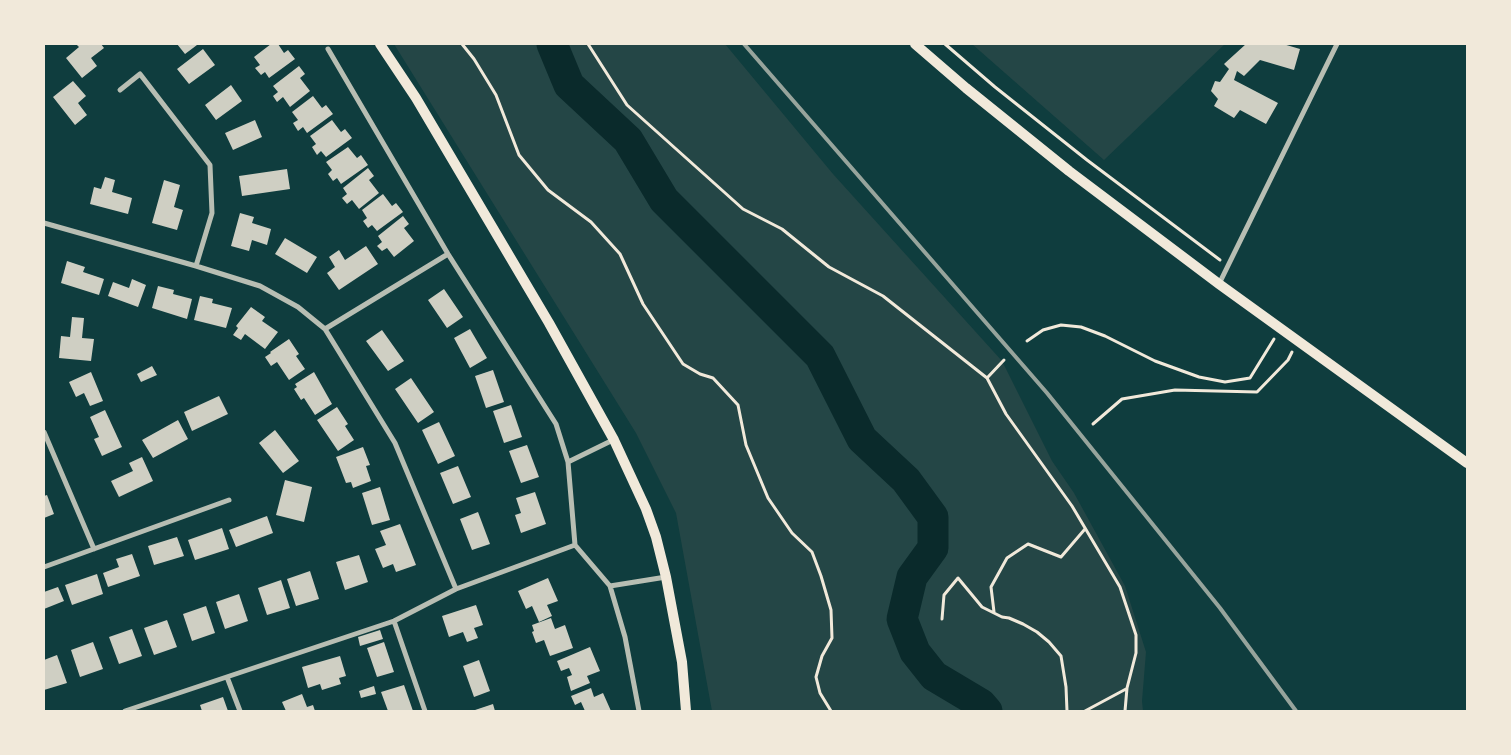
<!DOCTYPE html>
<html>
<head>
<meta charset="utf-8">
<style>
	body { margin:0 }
	#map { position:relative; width:1511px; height:755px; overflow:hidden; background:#0f3d3e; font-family:Bitter,serif }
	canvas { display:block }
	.frame { position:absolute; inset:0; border:45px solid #f1e9da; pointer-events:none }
</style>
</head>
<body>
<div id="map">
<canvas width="1511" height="755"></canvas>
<div class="frame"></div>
</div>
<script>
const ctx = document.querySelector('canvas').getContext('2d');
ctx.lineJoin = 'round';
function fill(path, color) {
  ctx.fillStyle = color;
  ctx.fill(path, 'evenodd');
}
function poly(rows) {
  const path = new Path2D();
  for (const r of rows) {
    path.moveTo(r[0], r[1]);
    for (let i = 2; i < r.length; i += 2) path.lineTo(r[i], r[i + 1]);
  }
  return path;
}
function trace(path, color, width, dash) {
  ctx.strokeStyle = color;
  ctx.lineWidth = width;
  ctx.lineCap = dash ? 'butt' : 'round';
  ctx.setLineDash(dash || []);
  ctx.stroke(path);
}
fill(poly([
	[394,44,725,44,833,174,1002,361,1052,461,1074,493,1125,586,1146,652,1142,701,1143,711,712,711,676,513,636,433],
	[972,44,1225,44,1104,160]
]), '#244646');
trace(poly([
	[552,44,569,85,628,140,664,200,820,356,862,439,906,480,933,517,933,548,912,577,902,619,915,652,934,676,981,704,987,711]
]), '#0a2a2b', 31);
fill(poly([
	[76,44,101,44,104,48,91,58,97,66,82,78,66,58,79,47],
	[177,44,196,44,197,45,185,54],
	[271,44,278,44,284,53,288,50,295,59,269,78,265,72,261,75,255,68,260,65,254,57],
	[1246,44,1283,44,1300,49,1294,70,1260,60,1244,76,1237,71,1234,80,1278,103,1266,124,1240,110,1234,118,1214,106,1218,99,1211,91,1215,81,1220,82,1229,69,1224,64],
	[203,49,215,65,189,84,177,69],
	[299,66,305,74,300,78,310,91,290,107,283,97,277,102,273,96,278,92,273,86],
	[73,81,86,96,78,103,87,115,75,125,53,97],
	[231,85,242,101,216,120,205,105],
	[313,96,322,108,326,105,333,114,307,133,303,127,298,131,293,123,298,120,292,112],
	[255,120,262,137,233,150,225,133],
	[332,120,341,132,345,129,352,138,326,157,321,151,317,155,312,147,316,144,310,136],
	[348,147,357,158,361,155,368,165,341,184,337,178,333,181,328,174,332,170,326,162],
	[368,168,374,176,369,180,379,193,359,209,352,200,347,204,342,198,347,194,343,188],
	[287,169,290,189,242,196,239,176],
	[105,177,115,180,112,192,132,198,128,214,90,204,94,187,101,189],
	[164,180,180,185,174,207,183,210,177,230,152,223],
	[383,194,392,206,396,203,403,212,377,231,372,225,368,228,363,221,367,218,362,210],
	[240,213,254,217,252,223,271,229,267,245,252,240,249,251,231,246],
	[403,216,409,224,404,228,414,241,394,257,387,248,382,251,377,246,382,242,378,236],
	[285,238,317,257,307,273,275,254],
	[366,246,378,264,339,290,327,273,335,267,329,257,339,250,345,260],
	[67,261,85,267,83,272,104,279,99,295,61,283],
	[132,279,146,285,138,307,108,296,113,282,129,288],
	[158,286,174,290,173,294,192,299,187,319,152,308],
	[444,289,463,317,447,328,428,300],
	[200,296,213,299,212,303,232,308,226,328,194,320],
	[251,307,265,317,262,321,278,332,265,349,245,334,241,340,233,335,238,328,236,326],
	[72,317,84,318,82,338,94,339,91,361,59,358,61,336,70,337],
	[470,329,487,358,470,368,454,338],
	[382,330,404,361,388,371,366,341],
	[289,339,299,354,296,356,305,369,289,380,277,362,271,366,265,357,271,353,270,352],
	[152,366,157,375,141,382,137,374],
	[493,370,504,402,486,408,475,376],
	[91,372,103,401,90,406,84,393,76,397,69,382],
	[314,372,332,404,315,415,304,398,301,400,294,389,297,387,295,384],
	[411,378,434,412,418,423,395,389],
	[219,396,228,414,192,431,184,412],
	[511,405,522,437,504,443,493,411],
	[337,407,348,424,345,426,354,440,338,451,317,420],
	[105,410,122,447,102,456,94,439,99,437,90,417],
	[178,420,188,439,153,458,142,440],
	[439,422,455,456,438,464,422,430],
	[275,430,299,461,283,473,259,443],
	[527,445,539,477,521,483,509,451],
	[363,447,370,465,366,466,371,481,353,488,351,482,346,483,336,457],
	[142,457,153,481,119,497,111,481,133,471,129,463],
	[458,466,471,497,453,504,440,473],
	[285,480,312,487,304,522,276,515],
	[380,487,390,520,372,525,362,493],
	[535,492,546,524,521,533,515,515,521,513,516,498],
	[47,495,54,514,44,518,44,496],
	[478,512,490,544,472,550,460,519],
	[267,516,273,533,236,547,229,530],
	[400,524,416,565,396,572,393,564,383,568,375,549,386,545,380,531],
	[222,528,229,549,195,560,188,540],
	[177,537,184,556,154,565,148,546],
	[132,554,140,576,108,587,103,573,119,567,116,559],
	[359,555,368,582,345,590,336,562],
	[310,571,319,599,296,606,287,579],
	[97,574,103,594,72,605,65,585],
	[548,578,558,601,547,605,552,616,539,622,532,606,526,609,518,591],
	[281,580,290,608,267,615,258,588],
	[58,587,64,601,44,609,44,592],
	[239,594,248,621,225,629,216,602],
	[476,605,483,625,474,628,478,638,467,642,463,632,449,637,442,616],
	[206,606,215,633,192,641,183,614],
	[551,618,555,629,565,625,573,648,550,656,544,640,536,643,532,632,534,631,532,625],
	[167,620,177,647,154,655,144,628],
	[132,629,142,656,119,664,109,637],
	[380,630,383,639,360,646,358,637],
	[93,642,103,669,80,677,71,650],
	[384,642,394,672,377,677,367,648],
	[590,647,600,671,587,676,590,683,571,691,567,677,572,675,569,668,561,671,557,661],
	[57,655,67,683,44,690,44,660],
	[340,656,346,676,339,678,341,684,322,690,320,684,308,688,302,667],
	[479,660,490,691,474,697,463,666],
	[404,685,413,711,388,711,381,692],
	[374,686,376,694,361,698,359,691],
	[591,688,594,697,603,693,611,711,585,711,581,702,575,705,571,696],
	[302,694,307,707,313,705,315,711,286,711,282,702],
	[223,697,228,711,202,711,200,705],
	[493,704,495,711,475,711,475,710]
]), '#cfcfc3');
trace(poly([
	[462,44,474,59,496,95,519,155,548,190,591,222,620,254,643,304,683,364,700,374,713,378,738,405,746,445,768,498,792,533,812,552,821,576,831,610,832,638,822,656,816,677,820,693,831,711],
	[588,44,627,105,743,209,782,229,829,267,883,296,987,378,1006,414,1072,506,1120,587,1136,635,1136,653,1127,688,1125,711],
	[945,44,995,87,1087,160,1220,260],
	[1027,341,1043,330,1061,325,1081,327,1105,336,1155,361,1199,377,1225,382,1250,378,1274,339],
	[987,378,1004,360],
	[1093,424,1122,399,1175,390,1257,392,1288,360,1292,352],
	[994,612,991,587,1007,558,1028,544,1061,557,1085,529],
	[942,619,944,595,958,578,982,607,1002,617,1009,618,1023,624,1037,632,1049,642,1061,656,1066,687,1067,711],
	[1085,711,1126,689]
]), '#f1e9da', 3);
trace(poly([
	[328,49,448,254,556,424,568,462,575,545],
	[120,90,140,74,210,165,212,213,196,266],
	[44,223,196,266,260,286,298,307,325,329,395,443,456,589],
	[1219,284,1337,44],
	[325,329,448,254],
	[44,432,94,549],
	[568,462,613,440],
	[44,567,229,500],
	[610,586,625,637,639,711],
	[394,621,425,711],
	[227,677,240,711],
	[125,711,394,621,456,589,575,545,610,586,666,577]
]), '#b8beb3', 5);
trace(poly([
	[380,44,416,98,549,323,614,440,646,509,656,537,666,577,682,662,686,711],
	[915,44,966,88,1069,171,1219,284,1467,463]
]), '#f1e9da', 10);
trace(poly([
	[744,44,1047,393,1220,608,1296,711]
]), '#97a49c', 4);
</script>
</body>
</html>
